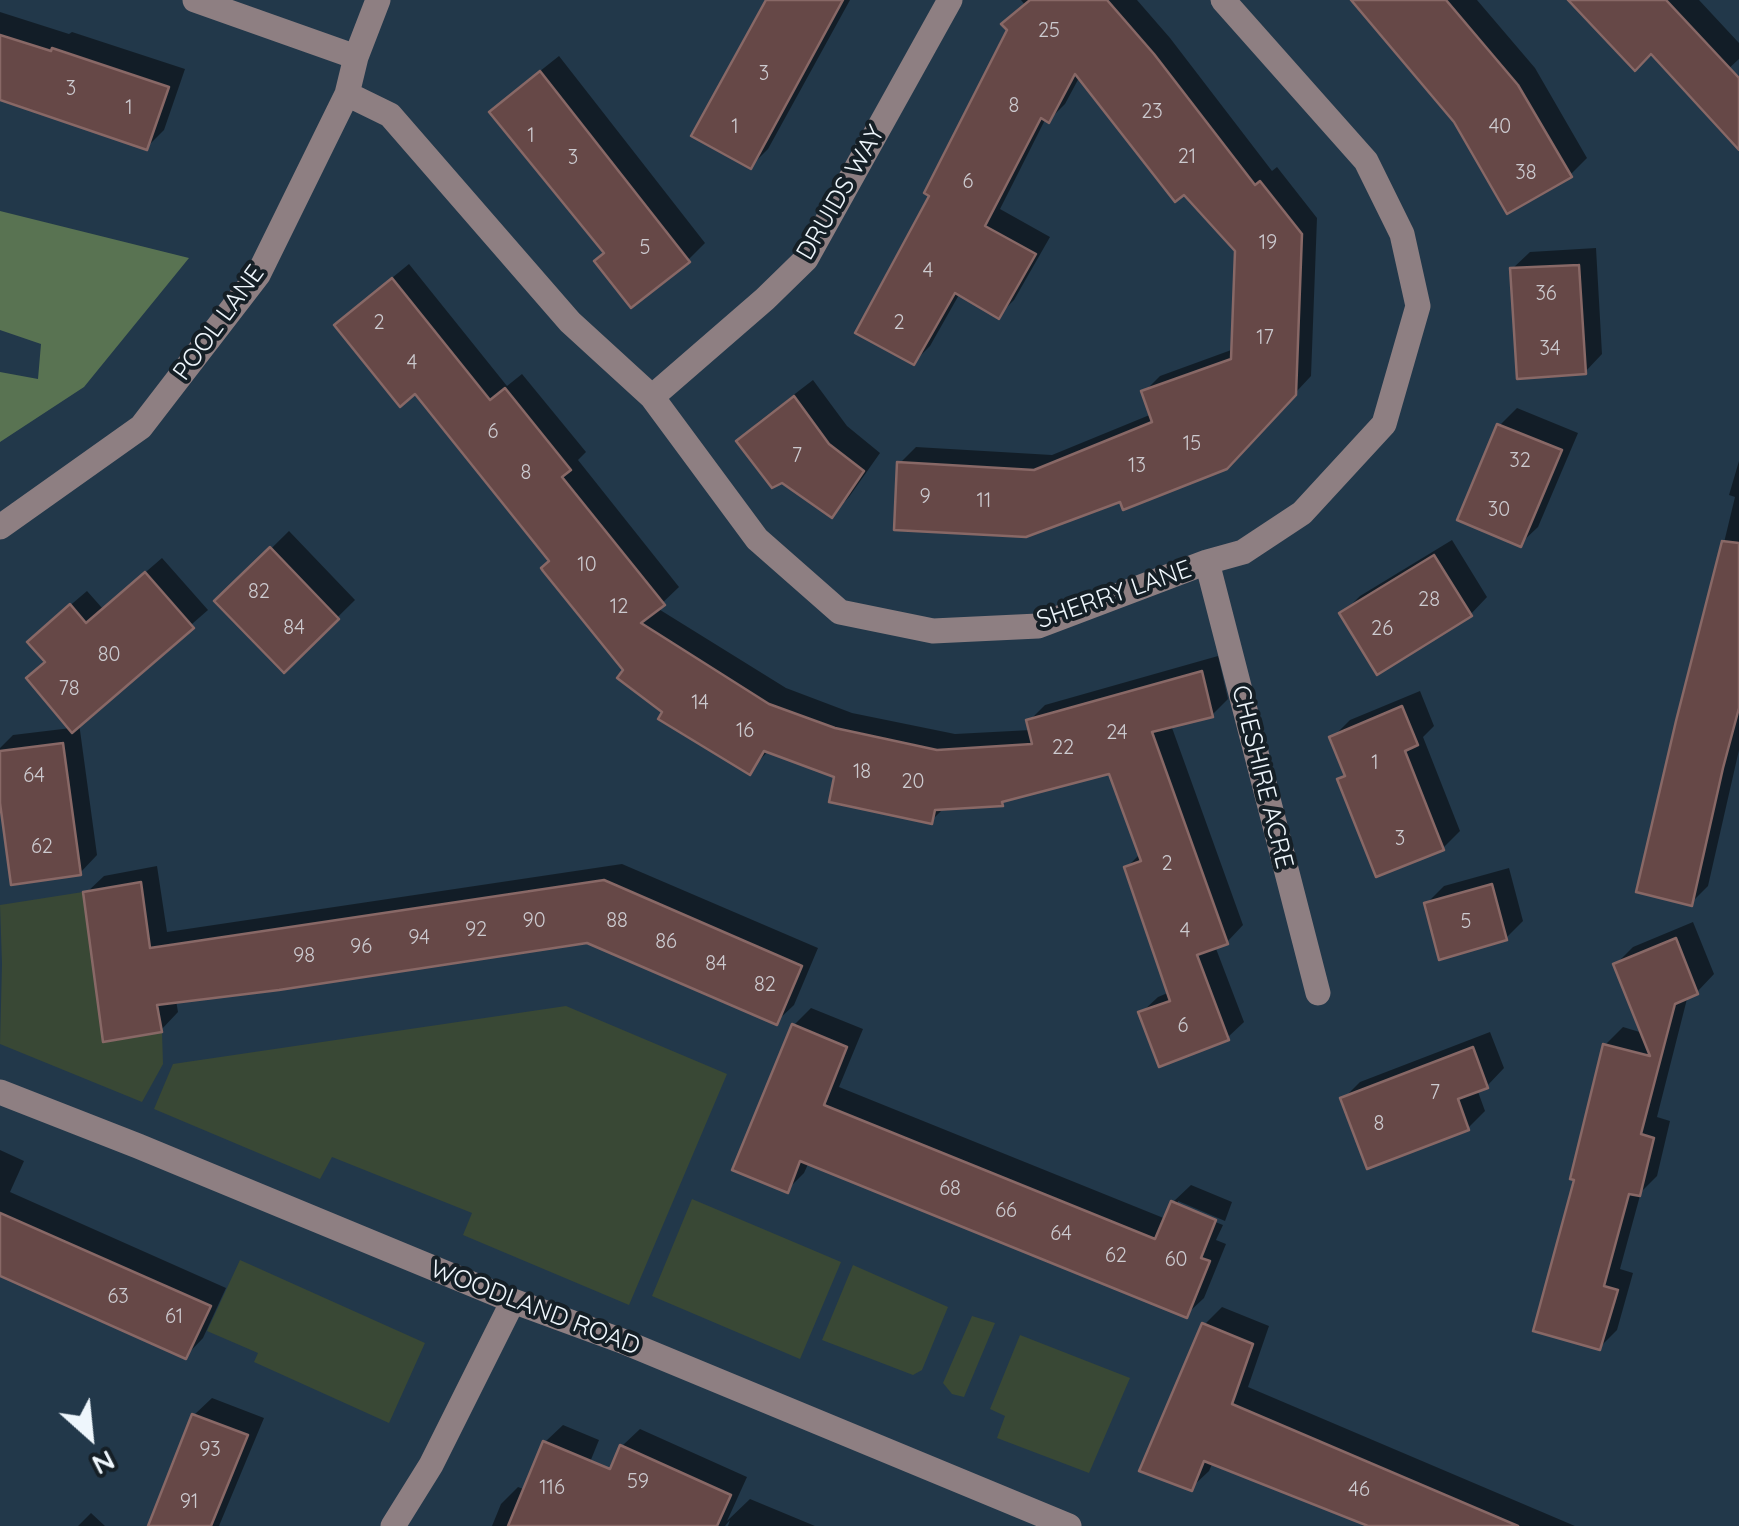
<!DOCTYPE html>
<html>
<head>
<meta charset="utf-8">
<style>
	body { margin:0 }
	#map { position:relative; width:1739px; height:1526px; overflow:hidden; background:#22384a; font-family:Quicksand,sans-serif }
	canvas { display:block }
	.north { position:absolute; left:40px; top:1386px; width:100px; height:100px; -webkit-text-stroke:8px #151f26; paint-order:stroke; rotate:153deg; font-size:28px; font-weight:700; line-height:40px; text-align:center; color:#eef6fc }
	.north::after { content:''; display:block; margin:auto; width:35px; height:45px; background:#eef6fc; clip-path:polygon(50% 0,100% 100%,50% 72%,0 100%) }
</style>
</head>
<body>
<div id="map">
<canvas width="1739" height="1526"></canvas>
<div class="north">N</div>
</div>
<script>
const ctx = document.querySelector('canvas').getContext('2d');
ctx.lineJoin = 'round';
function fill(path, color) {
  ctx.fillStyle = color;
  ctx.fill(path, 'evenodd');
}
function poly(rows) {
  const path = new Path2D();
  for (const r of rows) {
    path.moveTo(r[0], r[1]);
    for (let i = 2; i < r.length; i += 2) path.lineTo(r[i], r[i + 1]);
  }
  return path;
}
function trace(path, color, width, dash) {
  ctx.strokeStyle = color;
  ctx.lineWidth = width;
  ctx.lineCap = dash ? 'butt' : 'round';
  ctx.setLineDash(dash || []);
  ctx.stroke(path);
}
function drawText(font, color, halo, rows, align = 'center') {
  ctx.font = font + ' Quicksand,sans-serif';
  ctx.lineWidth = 8;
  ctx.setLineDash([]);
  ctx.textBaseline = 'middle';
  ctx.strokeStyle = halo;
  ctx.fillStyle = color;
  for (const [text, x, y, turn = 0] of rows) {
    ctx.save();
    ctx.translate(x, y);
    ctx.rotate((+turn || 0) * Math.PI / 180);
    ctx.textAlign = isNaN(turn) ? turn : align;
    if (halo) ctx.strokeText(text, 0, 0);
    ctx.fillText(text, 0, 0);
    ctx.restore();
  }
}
fill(poly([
	[83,892,103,1042,162,1032,163,1064,142,1102,0,1044,2,964,0,905],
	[566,1006,727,1074,629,1305,463,1235,472,1213,332,1157,320,1179,154,1109,173,1064],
	[692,1199,841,1262,800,1359,652,1296],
	[240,1260,425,1343,389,1423,254,1362,258,1353,207,1331],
	[853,1265,948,1307,922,1370,913,1375,822,1340],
	[972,1316,995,1323,964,1397,952,1394,943,1383],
	[1020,1335,1130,1378,1089,1473,997,1438,1005,1416,990,1409]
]), '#394835');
fill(poly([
	[0,211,189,258,84,387,0,442,0,372,38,379,41,344,0,330]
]), '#597352');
fill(poly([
	[768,0,850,0,768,149,751,166],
	[1021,0,1137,0,1170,38,1272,171,1277,167,1317,218,1311,376,1243,449,1122,499,900,463,916,447,1052,455,1152,414,1144,392,1160,376,1234,349,1237,250,1080,76,1065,104,1049,120,1046,118,1000,209,1050,237,1014,300,998,316,960,293,930,346,914,362,933,195,1025,5],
	[1355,0,1477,0,1535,68,1587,158,1570,175,1456,120],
	[1571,0,1699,0,1739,43,1739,59,1696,99,1652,51],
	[0,12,69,34,72,32,185,69,164,130,147,147,0,98],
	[559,56,705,243,688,260,606,251,510,95],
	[1596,248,1602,354,1585,372,1512,269,1530,252],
	[409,264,507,386,522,374,586,452,578,460,679,587,657,608,786,688,852,713,955,734,1031,730,1029,721,1045,705,1218,656,1228,699,1212,715,1171,725,1243,925,1227,942,1215,946,1244,1022,1227,1038,1141,1013,1158,997,1170,992,1127,867,1141,853,1110,771,1007,798,1001,804,945,807,931,821,837,776,769,750,749,772,666,712,626,670,552,561,354,309],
	[813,380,847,426,880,453,849,497,832,515,740,441,757,423],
	[1517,408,1578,433,1538,527,1520,544,1500,425],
	[1739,461,1739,750,1708,886,1691,903,1700,642,1735,497,1729,495],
	[289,531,355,600,284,670,218,601],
	[1452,540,1487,597,1470,615,1342,614,1360,596],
	[162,558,208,610,79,723,97,855,80,873,0,783,0,748,13,735,71,728,47,661,46,626,87,591,103,609],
	[1420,691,1434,726,1423,737,1460,831,1443,848,1340,779,1346,773,1332,738,1350,720],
	[622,864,818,948,794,1005,776,1022,587,940,176,1000,178,1012,161,1030,86,893,104,876,157,866,167,932],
	[1509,868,1523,921,1506,938,1427,903,1444,886],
	[1693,922,1714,974,1697,992,1688,995,1657,1117,1670,1121,1657,1176,1641,1192,1620,1269,1633,1273,1617,1330,1600,1347,1577,1178,1605,1045,1623,1027,1643,1033,1616,964,1633,947],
	[811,1008,863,1029,839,1087,1166,1219,1173,1202,1191,1185,1232,1202,1225,1221,1178,1201,1178,1207,1223,1225,1216,1240,1226,1244,1204,1298,1186,1315,809,1162,804,1173,787,1190,794,1025],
	[1490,1032,1504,1068,1487,1086,1477,1089,1485,1111,1468,1128,1343,1099,1360,1082],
	[0,1150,24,1161,10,1192,226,1288,203,1338,186,1356,0,1273],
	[1222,1307,1269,1326,1248,1387,1575,1526,1374,1526,1213,1462,1209,1471,1191,1488,1205,1324],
	[212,1398,264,1418,219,1526,150,1526,194,1415],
	[563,1425,599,1440,564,1526,492,1526,501,1504,518,1487,526,1490,545,1442],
	[640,1429,747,1477,727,1521,750,1499,815,1526,728,1526,730,1520,725,1526,664,1526,622,1446],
	[91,1513,105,1526,78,1526]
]), '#0007');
const building = poly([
	[766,0,843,0,751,169,691,136,766,0],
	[1030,0,1107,0,1154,54,1255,185,1260,181,1302,234,1296,395,1227,469,1123,510,1120,502,1026,537,894,530,897,462,1034,470,1152,422,1141,391,1231,359,1235,251,1184,195,1175,202,1075,74,1049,123,1041,118,985,226,1036,254,999,319,955,293,914,365,855,333,929,196,924,193,1007,30,1001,24,1030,0],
	[1351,0,1446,0,1518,85,1572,177,1507,214,1454,122,1351,0],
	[1568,0,1666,0,1739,78,1739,150,1651,54,1635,71,1568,0],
	[0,35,51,51,52,48,169,87,147,150,0,100,0,35],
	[540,71,690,262,631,308,594,261,604,253,489,112,540,71],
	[1579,265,1586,374,1517,379,1510,268,1579,265],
	[392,278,490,400,505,388,571,470,562,477,665,605,641,623,769,704,835,728,937,750,1032,744,1026,720,1202,671,1213,717,1152,732,1228,944,1197,955,1229,1040,1159,1067,1138,1012,1170,1001,1124,867,1141,861,1109,774,1002,802,1003,806,935,810,932,824,829,802,834,777,764,751,750,775,658,719,662,712,617,678,623,670,543,571,541,568,549,561,415,394,400,407,334,325,392,278],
	[794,396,829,444,864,471,832,518,782,483,772,488,736,441,794,396],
	[1497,424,1562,450,1521,547,1457,520,1497,424],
	[1722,541,1739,543,1739,708,1723,768,1692,906,1636,892,1676,721,1722,541],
	[270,547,339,619,284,673,214,601,270,547],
	[1434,555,1472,616,1377,675,1339,613,1434,555],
	[145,572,194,628,72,733,26,678,45,662,27,642,70,604,86,623,145,572],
	[1402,706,1418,745,1405,751,1444,850,1376,877,1337,779,1345,776,1329,737,1402,706],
	[63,743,81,875,11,885,0,803,0,751,63,743],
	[604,880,802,966,777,1025,587,943,279,990,157,1005,162,1032,103,1042,83,892,141,882,150,948,604,880],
	[1492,884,1507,940,1439,960,1424,903,1492,884],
	[1676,938,1698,994,1675,1004,1641,1134,1654,1138,1640,1196,1629,1194,1604,1286,1618,1290,1600,1350,1533,1331,1574,1180,1570,1179,1603,1044,1650,1056,1613,964,1676,938],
	[792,1024,847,1047,824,1105,1155,1239,1171,1201,1216,1220,1201,1258,1210,1261,1187,1318,800,1161,788,1193,732,1170,792,1024],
	[1473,1047,1488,1088,1458,1099,1469,1130,1367,1169,1340,1098,1473,1047],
	[0,1213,211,1306,186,1359,0,1276,0,1213],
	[1202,1323,1253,1344,1232,1404,1518,1526,1368,1526,1204,1461,1192,1491,1139,1471,1202,1323],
	[192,1414,248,1435,211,1526,148,1526,192,1414],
	[543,1441,610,1469,620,1445,731,1495,717,1526,508,1526,543,1441]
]);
fill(building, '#664847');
trace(building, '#886866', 2.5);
trace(poly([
	[195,0,356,57],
	[347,94,390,115,570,322,652,397,757,539,840,612,933,631,1038,626,1207,562,1243,552,1302,513,1384,424,1418,306,1402,234,1366,161,1223,0],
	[652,397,765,299,806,259,950,0],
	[0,527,141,427,258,275,347,94,356,57,378,0],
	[1207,562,1318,993],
	[0,1092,138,1146,513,1301,622,1341,1069,1526],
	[393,1526,431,1465,513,1301]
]), '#8e7f82', 25);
drawText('20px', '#cccacf', null, [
	["25",1049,31],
	["3",764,74],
	["3",71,89],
	["8",1014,106],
	["1",129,108],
	["23",1152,112],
	["1",735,127],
	["40",1500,127],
	["1",531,136],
	["21",1187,157],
	["3",573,158],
	["38",1526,173],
	["6",968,182],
	["19",1268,243],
	["5",645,248],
	["4",928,271],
	["36",1546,294],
	["2",379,323],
	["2",899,323],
	["17",1265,338],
	["34",1550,349],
	["4",412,363],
	["6",493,432],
	["15",1192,444],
	["7",797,456],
	["32",1520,461],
	["13",1137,466],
	["8",526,473],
	["9",925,497],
	["11",984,501],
	["30",1499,510],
	["10",587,565],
	["82",259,592],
	["28",1429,600],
	["12",619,607],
	["84",294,628],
	["26",1382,629],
	["80",109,655],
	["78",69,689],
	["14",700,703],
	["16",745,731],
	["24",1117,733],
	["22",1063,748],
	["1",1375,763],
	["18",862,772],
	["64",34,776],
	["20",913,782],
	["3",1400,839],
	["62",42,847],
	["2",1167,864],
	["90",534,921],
	["88",617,921],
	["5",1466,922],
	["92",476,930],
	["4",1185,931],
	["94",419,938],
	["86",666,942],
	["96",361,947],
	["98",304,956],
	["84",716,964],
	["82",765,985],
	["6",1183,1026],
	["7",1435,1093],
	["8",1379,1124],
	["68",950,1189],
	["66",1006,1211],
	["64",1061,1234],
	["62",1116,1256],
	["60",1176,1260],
	["63",118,1297],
	["61",174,1317],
	["93",210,1450],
	["59",638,1482],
	["116",552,1488],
	["46",1359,1490],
	["91",189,1502]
]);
drawText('25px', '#eef6fc', '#151f26', [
	["DRUIDS WAY",841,193,-60],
	["POOL LANE",219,323,-54],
	["SHERRY LANE",1114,595,-19],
	["CHESHIRE ACRE",1262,777,76],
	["WOODLAND ROAD",535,1308,21]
]);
</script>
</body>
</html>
